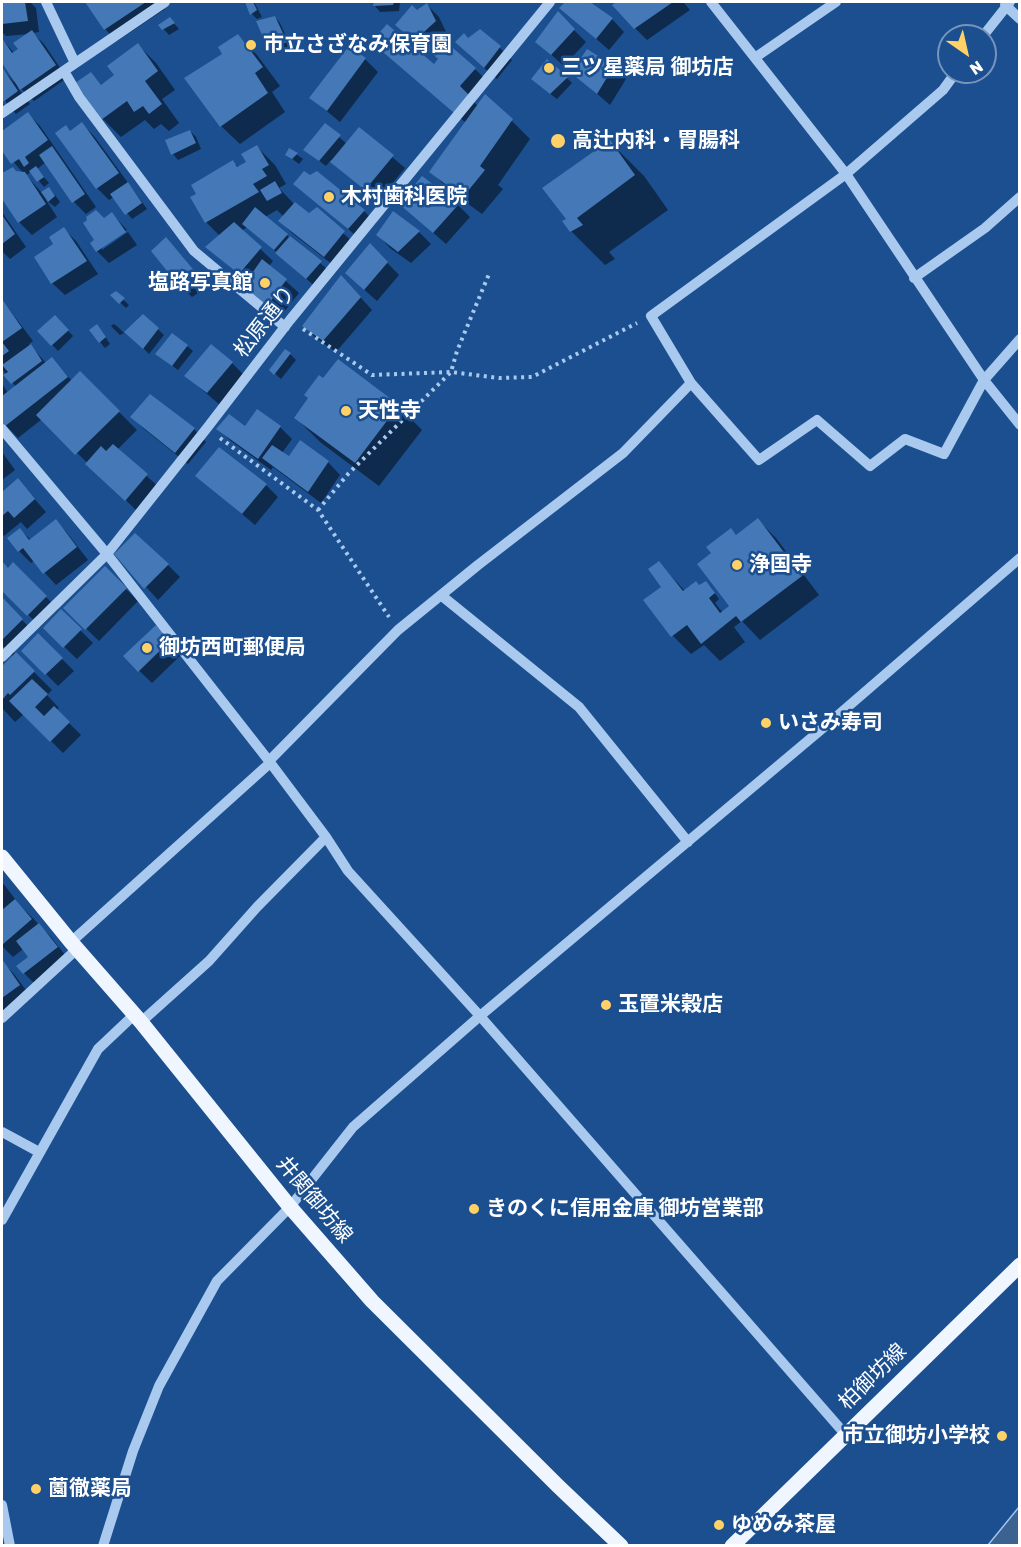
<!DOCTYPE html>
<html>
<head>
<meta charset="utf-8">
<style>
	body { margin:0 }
	#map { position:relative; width:1021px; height:1547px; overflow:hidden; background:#1b4f8f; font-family:Rubik,sans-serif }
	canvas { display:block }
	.frame { position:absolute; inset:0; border:3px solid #fff; pointer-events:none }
	.north { position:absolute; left:937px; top:24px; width:60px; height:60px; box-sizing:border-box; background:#1b4f8f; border:2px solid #7695bc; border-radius:50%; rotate:146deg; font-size:16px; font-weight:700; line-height:24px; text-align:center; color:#fff }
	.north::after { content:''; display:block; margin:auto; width:21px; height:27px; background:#ffd166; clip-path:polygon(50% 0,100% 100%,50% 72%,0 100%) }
</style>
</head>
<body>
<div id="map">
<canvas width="1021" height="1547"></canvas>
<div class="frame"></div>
<div class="north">N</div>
</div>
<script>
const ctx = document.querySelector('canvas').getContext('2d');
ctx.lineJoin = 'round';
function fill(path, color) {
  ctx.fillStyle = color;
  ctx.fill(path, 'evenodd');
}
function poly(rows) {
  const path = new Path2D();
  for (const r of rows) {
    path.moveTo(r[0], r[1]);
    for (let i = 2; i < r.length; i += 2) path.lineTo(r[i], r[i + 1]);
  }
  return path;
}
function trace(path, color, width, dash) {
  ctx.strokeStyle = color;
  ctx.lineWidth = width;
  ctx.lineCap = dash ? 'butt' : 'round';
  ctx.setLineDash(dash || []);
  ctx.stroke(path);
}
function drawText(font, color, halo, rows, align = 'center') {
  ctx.font = font + ' Rubik,"Noto Sans JP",sans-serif';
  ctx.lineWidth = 5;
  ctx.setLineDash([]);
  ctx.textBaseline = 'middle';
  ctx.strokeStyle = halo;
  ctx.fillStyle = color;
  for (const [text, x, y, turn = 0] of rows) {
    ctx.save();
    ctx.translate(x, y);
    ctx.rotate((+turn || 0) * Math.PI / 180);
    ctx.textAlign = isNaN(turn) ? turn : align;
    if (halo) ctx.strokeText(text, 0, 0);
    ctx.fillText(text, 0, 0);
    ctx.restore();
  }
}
const water = poly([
	[1019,1507,1019,1545,988,1545,1019,1507]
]);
fill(water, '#3c6290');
trace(water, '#9cc4f0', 1.5);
fill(poly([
	[2,2,30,2,36,8,39,32,33,33,44,44,67,78,34,101,19,87,18,88,30,104,16,114,2,97,2,69,14,82,16,81,2,61,2,39,14,53,20,50,29,34,6,36,2,32],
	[87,2,161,2,165,9,117,41,105,29],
	[247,2,254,2,262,17,257,19,252,14],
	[375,2,400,2,399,11,380,12,375,6],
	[567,2,587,2,612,19,624,32,609,50,561,8],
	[615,2,683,2,690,10,647,40,635,28],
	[427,5,439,17,447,34,437,43,475,69,487,81,471,99,478,106,511,120,530,139,498,185,503,189,482,214,449,190,431,171,466,123,385,54,434,67,439,60,409,37,417,12],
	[558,14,586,42,564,66,537,42],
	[275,17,280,23,291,47,275,54,269,48],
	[170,19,179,29,169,35,160,25],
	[238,36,257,55,280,86,272,92,285,112,240,144,221,126,186,78,224,54],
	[468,40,500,48,512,60,497,79,469,55],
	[138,45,156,63,175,90,162,99,179,123,169,131,161,124,154,129,145,120,121,137,103,119,91,74,102,86,116,75],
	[349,48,365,59,378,72,340,122,311,98],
	[613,67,626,79,610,105,573,73],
	[567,78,572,83,557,99,539,85],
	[28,114,40,126,96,207,86,214,74,202,46,162,37,169,49,183,44,187,31,172,26,175,42,193,49,189,55,195,60,202,55,207,46,200,57,217,32,235,20,223,2,196,2,172,23,173,2,148,2,133],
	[82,124,94,136,147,209,132,219,114,197,109,200,97,188,57,133,71,132],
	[325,125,347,144,359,129,405,168,378,201,331,160,326,166,305,150],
	[190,131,196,137,201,149,178,160,173,154],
	[610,142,644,176,668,210,609,252,615,259,605,265,571,231],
	[257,147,275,165,286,184,279,188,294,204,309,214,317,209,356,245,337,268,292,233,280,221,284,217,277,210,265,217,333,274,319,290,248,227,241,231,273,261,269,266,299,293,280,317,257,298,248,281,208,247,220,236,206,222,233,162,239,168,248,163],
	[290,150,303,159,299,164,287,155],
	[422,178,458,205,470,217,446,244,401,204],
	[295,184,364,211,376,223,361,240],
	[2,212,26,247,10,259,2,251],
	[394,213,419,232,431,244,411,263,390,248,378,235],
	[112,214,127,230,102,246,102,250,128,232,137,245,109,263,97,251,96,241,104,220],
	[64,229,76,241,98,274,65,295,52,283,55,244],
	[370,245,399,275,377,301,359,285],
	[178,252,207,287,192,297,180,285],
	[353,289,372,310,336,352,316,338,304,326],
	[116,293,129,305,126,308,112,295],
	[2,300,33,341,29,344,46,363,52,359,72,381,80,373,137,430,117,450,159,487,138,512,42,419,18,438,2,421,2,384,8,393,16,387,2,369],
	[144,316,164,335,149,354,127,332],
	[55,317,73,336,58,351,39,331],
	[114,324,119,328,124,333,120,335,111,326],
	[102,332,110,344,105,348,100,342],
	[187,346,193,351,178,370,157,354],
	[290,354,296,360,281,379,271,370],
	[232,363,244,375,220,405,186,376],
	[150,396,194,429,206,442,188,464,144,429,132,417],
	[398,406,422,430,379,486,320,442,296,418],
	[280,427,292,439,282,453,289,458,328,462,340,475,321,503,273,467,271,470,231,441,218,429],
	[2,452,15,470,2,480],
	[197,476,266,485,278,497,255,525],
	[18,480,46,512,27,529,21,522,4,536,2,533,2,494],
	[758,520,776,538,819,595,760,640,742,621,734,627,745,642,720,661,704,645,691,654,673,636,645,601,664,587,659,563,685,591,700,587,711,588,719,599,715,603,723,613,731,607,714,554,731,530,737,536],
	[56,521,68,534,88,560,56,585,34,561,31,563,19,551,20,530,31,540],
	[116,554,168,565,180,577,158,600],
	[2,563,8,570,13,564,58,609,40,627,2,588],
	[105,568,138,601,99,641,65,608],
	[2,600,34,632,14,652,52,690,47,695,59,708,56,710,81,735,63,753,24,714,15,722,2,708,2,668,13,657,2,645],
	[61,611,93,643,77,659,45,628],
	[156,627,182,654,152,683,125,657],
	[38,635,74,671,58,686,23,651],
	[2,882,19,904,51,937,69,960,36,985,24,973,30,957,23,949,13,957,2,946],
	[2,962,14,974,31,997,2,1018]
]), '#0007');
fill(poly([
	[2,2,25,2,28,21,2,24],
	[85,2,146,2,104,30],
	[245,2,253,2,257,10,250,15],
	[374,2,394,2,393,5,373,6],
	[565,2,590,2,613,18,596,39,559,8],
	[616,2,673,2,634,29,612,5],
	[427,3,436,21,414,41,395,25,412,5,417,10],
	[558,11,575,29,551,55,535,42],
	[275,16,287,42,268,49,256,21],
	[170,17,175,23,162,30,158,25],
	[387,24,434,64,438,59,423,47,432,37,440,45,446,42,476,68,460,86,469,95,454,113,371,42],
	[480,29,501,46,484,68,455,42,464,33,468,38],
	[32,30,56,65,20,90,2,63,2,38,12,53,18,49,13,43],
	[238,34,263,67,255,73,268,93,220,127,184,78,222,54,218,47],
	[138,43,158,71,145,81,162,104,149,114,143,106,134,112,127,101,101,120,75,83,91,72,101,85,114,75,107,66],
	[349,46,366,58,327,111,309,98],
	[587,49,614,66,597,94,571,73],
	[547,59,568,77,550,94,531,79],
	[2,67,18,91,3,102,2,100],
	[485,94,513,119,480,166,485,170,463,197,429,172],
	[28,112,48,140,25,157,29,163,24,167,19,159,11,164,2,151,2,131],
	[82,122,119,173,96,189,55,133,66,125,70,131],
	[325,123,341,135,319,161,303,150],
	[359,127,394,155,365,190,330,162],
	[190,130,196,143,171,155,165,140],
	[610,140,635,175,577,218,583,225,570,232,562,221,566,219,542,188],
	[257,145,269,165,262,169,267,176,253,184,259,192,205,223,190,197,196,194,191,185,233,160,237,167,246,162,241,154],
	[52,146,85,194,72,203,39,155],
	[289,148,298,153,292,159,285,155],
	[36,166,44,177,37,182,29,171],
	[13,167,16,171,25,172,46,204,18,223,2,199,2,171,4,172],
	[304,171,310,175,317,171,365,210,348,229,293,184],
	[422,176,459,204,433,233,399,204],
	[275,181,282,193,267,201,260,190],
	[128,182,142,203,125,215,110,194],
	[49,187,55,196,48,202,41,192],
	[295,202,309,213,317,207,345,231,324,257,278,221],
	[255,207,288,234,274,250,242,224],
	[96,210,104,218,112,212,126,232,96,252,90,243,94,240,83,223,87,220,86,217],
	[393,211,420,231,398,252,376,235],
	[2,215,15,234,2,244],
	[234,222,262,247,239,274,205,247],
	[64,227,87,261,51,284,34,257,53,244,49,237],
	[290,236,322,261,306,279,275,253],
	[166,237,197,274,179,286,151,251],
	[370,243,388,262,364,290,345,273],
	[262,259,287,279,267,306,243,286],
	[341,275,361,297,323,341,302,326],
	[116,291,125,298,119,304,110,295],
	[2,299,22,328,2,342,9,351,2,356],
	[143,314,159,328,143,349,124,332],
	[55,315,69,330,51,346,37,331],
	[97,324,106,337,99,343,89,330],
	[172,333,188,345,172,366,155,354],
	[31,344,42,361,11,384,3,375,8,372,2,365],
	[211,344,233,362,207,393,184,376],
	[285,349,291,353,274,375,269,370],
	[52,357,68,377,4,427,2,423,2,396],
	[338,359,399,405,355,463,294,418,308,398,304,395,319,375,323,378],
	[80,371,120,411,75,455,36,415],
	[150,394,195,428,175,453,130,417],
	[257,409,281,426,258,459,216,429,229,414,245,426],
	[300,440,329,461,308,492,262,458,272,445,289,456],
	[113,444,148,474,125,501,85,464,101,446,106,451],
	[219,447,267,484,242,514,195,476],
	[18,478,35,499,14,518,8,511,2,516,2,492],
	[758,518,802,576,741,622,736,616,701,644,687,625,671,637,643,600,661,587,648,569,659,561,683,591,696,581,699,585,706,581,715,593,709,598,720,613,729,606,697,564,711,553,706,547,731,528,736,535],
	[56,519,77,547,43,574,23,548,18,552,7,538,20,528,29,540],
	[135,533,169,564,144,589,114,554],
	[2,561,8,568,13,562,47,596,27,616,2,591],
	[105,566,127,588,85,630,63,608],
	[2,597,23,619,2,640],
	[61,609,82,629,63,648,43,628],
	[156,625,171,640,138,672,123,656],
	[38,633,63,658,45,675,21,651],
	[16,652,35,671,10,695,8,693,2,700,2,666],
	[32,679,48,694,35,707,44,716,54,706,70,722,50,742,9,701],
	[15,899,32,919,2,945,2,910],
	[39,923,58,947,23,974,16,966,28,957,16,941],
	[2,959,20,985,2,998]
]), '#4478b7');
trace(poly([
	[303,329,372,375,451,372,499,378,532,377,637,323],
	[220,438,318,510,389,617],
	[318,510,348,474,451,372,457,351,489,274]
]), '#a9c9ee', 4, [3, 4.5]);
trace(poly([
	[46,2,75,63],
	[711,2,846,174,984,380,1020,425],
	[1005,5,1020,19],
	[983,36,1010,2],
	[756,57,836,2],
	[64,71,79,97,194,251,285,327],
	[2,113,165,2],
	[914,278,985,228,1020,197],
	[691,383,759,460,817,420,870,466,905,439,944,454,984,380,1020,339],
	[2,429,107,554,269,761,326,837,348,871,480,1016,845,1434],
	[442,596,579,707,688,842],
	[2,657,107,554,207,428,290,320,550,2],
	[269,761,398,630,478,565,623,453,691,383,651,316,846,174,943,90,956,72],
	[71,942,270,763],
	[2,1018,77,949],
	[141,1022,209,961,257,907,326,837],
	[2,1132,39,1152],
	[2,1220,98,1049,135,1014],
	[2,1505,10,1546],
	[103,1546,133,1451,159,1386,217,1281,290,1207,353,1127,480,1016,829,723,1020,558]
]), '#a9c9ee', 10);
trace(poly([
	[2,857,71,942,141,1022,290,1207,372,1301,558,1486,621,1546],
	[732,1546,1020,1265]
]), '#f0f6ff', 15);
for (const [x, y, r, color] of [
	[251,45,6,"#ffd166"],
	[549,68,6,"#ffd166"],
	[558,141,8,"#ffd166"],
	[329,197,6,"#ffd166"],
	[265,283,6,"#ffd166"],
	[346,411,6,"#ffd166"],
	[737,565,6,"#ffd166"],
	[147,648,6,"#ffd166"],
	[766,723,6,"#ffd166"],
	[606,1005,6,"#ffd166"],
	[474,1209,6,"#ffd166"],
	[1002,1436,6,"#ffd166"],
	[36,1489,6,"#ffd166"],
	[719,1525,6,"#ffd166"]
]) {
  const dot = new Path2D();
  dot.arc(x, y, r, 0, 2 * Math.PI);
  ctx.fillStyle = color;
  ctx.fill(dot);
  trace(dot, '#1b4f8f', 2);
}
drawText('bold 21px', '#fff', '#1b4f8f', [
	["市立さざなみ保育園",263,45],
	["三ツ星薬局 御坊店",561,68],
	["高辻内科・胃腸科",572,141],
	["木村歯科医院",341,197],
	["塩路写真館",253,283,"right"],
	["天性寺",358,411],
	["浄国寺",749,565],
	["御坊西町郵便局",159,648],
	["いさみ寿司",778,723],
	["玉置米穀店",618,1005],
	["きのくに信用金庫 御坊営業部",486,1209],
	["市立御坊小学校",990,1436,"right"],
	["薗徹薬局",48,1489],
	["ゆめみ茶屋",731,1525]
], 'left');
drawText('21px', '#fff', '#1b4f8f', [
	["松原通り",265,322,-52],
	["井関御坊線",314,1200,50],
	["柏御坊線",873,1377,-44]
]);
</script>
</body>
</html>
